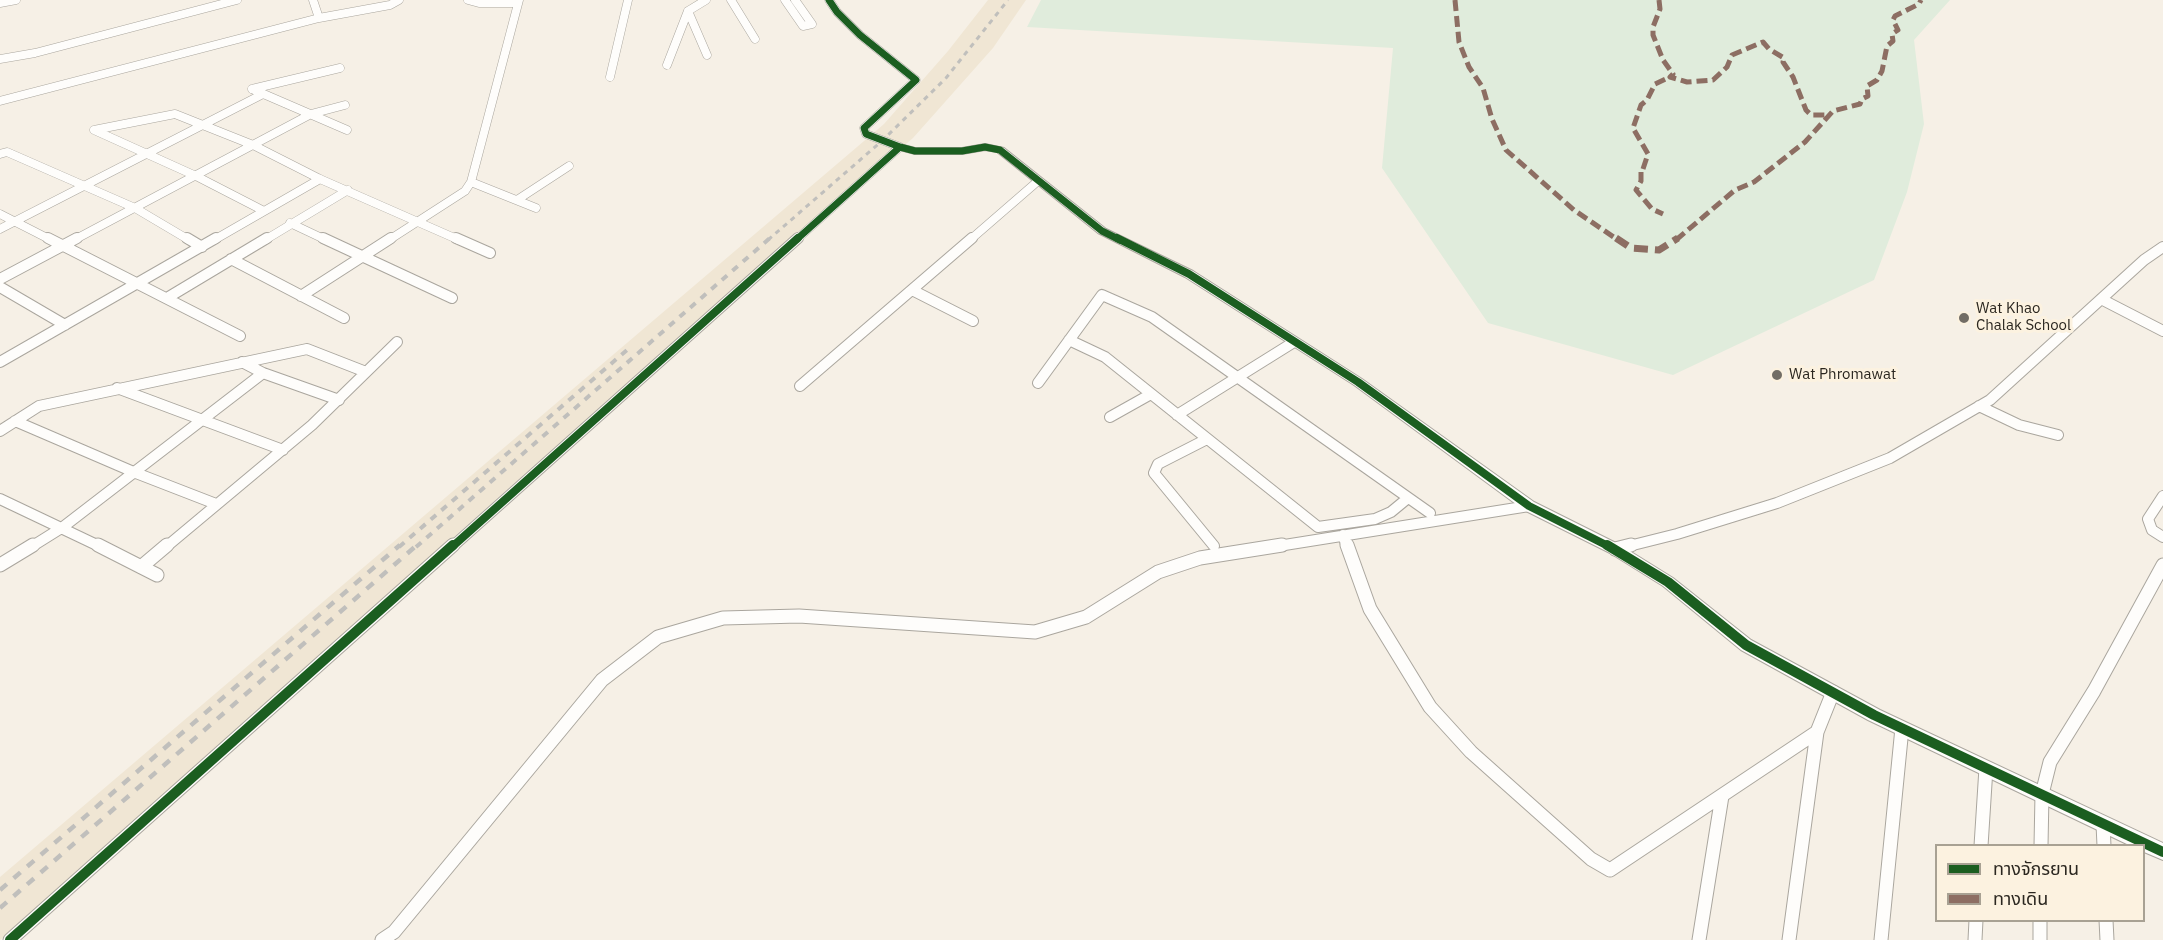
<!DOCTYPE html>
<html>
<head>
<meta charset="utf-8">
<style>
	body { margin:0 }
	#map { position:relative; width:2163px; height:940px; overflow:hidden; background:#f6f0e6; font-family:"IBM Plex Sans","Noto Sans Thai",sans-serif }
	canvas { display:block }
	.legend { position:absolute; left:1935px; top:844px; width:210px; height:78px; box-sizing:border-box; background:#fcf2e0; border:2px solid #a8a193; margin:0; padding:8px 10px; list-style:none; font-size:18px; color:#2b2720 }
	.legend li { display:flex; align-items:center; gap:12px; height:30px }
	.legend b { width:30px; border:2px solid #a8a193 }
</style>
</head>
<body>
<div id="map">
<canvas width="2163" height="940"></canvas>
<ul class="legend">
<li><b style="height:8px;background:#1b5e20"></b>ทางจักรยาน</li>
<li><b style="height:8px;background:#8d6e63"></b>ทางเดิน</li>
</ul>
</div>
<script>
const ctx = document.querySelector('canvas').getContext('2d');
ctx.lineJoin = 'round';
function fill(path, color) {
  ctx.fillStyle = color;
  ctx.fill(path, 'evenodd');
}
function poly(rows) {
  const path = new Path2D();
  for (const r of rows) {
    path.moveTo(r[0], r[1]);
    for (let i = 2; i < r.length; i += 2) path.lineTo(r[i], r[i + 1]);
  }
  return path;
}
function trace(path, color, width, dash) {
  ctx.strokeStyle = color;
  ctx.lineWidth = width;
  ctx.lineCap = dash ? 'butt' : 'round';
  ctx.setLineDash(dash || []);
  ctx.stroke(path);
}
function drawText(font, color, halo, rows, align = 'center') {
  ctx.font = font + ' "IBM Plex Sans",sans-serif';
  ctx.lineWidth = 6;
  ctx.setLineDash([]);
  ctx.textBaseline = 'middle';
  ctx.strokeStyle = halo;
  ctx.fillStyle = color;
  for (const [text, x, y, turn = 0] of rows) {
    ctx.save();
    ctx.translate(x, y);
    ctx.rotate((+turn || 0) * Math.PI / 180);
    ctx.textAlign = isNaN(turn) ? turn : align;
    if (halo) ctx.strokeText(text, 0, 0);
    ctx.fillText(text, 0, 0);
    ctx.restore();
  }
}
fill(poly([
	[988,0,1026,0,993,48,913,138,714,306,0,940,0,877,884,124,948,51]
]), '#f0e6d4');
fill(poly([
	[1041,0,1950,0,1914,40,1924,124,1907,192,1874,280,1673,375,1488,323,1382,168,1393,48,1027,27]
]), '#e0ecdc');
const minorFar2 = poly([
	[313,0,319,18],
	[468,0,479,3,518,3],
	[731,0,755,39],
	[785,0,803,26,812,24,795,0],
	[0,3,16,0],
	[688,11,707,55],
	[0,59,35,53,237,0],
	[667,65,688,11,706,0],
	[610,77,628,0],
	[252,89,347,130],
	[252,89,340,68],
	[0,101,319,18,390,5,399,0],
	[94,130,175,114,253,145,320,179,459,240],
	[94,130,196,176,264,211],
	[0,154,7,152,135,208,189,240],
	[471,182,536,208],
	[517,200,569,166],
	[0,214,51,240],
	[290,223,326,240],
	[0,229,263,94],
	[74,240,311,114,345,105],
	[214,240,320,179],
	[265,240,348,190],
	[389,240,465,191,471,182,519,0],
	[796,240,900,147,866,134,864,128,916,80,860,35,837,12,829,0],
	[970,240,1038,181]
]);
const minorFar1 = poly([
	[48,238,240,336],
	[187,238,202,247],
	[323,238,452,298],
	[456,238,490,253],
	[231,259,344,318],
	[0,279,77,238],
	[0,287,65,325],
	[912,290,973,321],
	[301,296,391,238],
	[167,298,267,238],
	[2101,299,2163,331],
	[1069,340,1105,357,1318,527,1375,519,1391,512,1408,498],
	[0,362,216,238],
	[242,362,263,373,339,400],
	[1038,383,1102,295,1152,317,1430,513],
	[800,386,972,238],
	[117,388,283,450],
	[1979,406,2019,425,2058,435],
	[1177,415,1294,342],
	[1110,417,1151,394],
	[15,421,136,473,216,504],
	[0,431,39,406,307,349,366,372],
	[1207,439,1158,464,1154,473,1214,546],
	[2163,496,2148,519,2152,530,2163,537],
	[0,499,101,547],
	[1343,535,1347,547],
	[31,547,63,527,263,373],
	[166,547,312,425,397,342],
	[452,547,798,238],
	[1272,547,1529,506],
	[1625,547,1677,534,1777,503,1890,458,1990,400,2144,260,2163,247]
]);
const minor = poly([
	[98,545,157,575],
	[1347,545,1370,609,1430,707,1471,752,1591,859,1610,870,1817,732],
	[1615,549,1631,545],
	[0,565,33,545],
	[141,567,167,545],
	[2103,824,2104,846],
	[1981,846,1986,768],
	[2041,846,2042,794,2050,762,2094,691,2163,565],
	[2040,920,2040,940],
	[2106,920,2107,940],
	[10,940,453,545],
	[382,940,394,932,602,680,658,637,723,618,799,616,1035,632,1086,617,1158,572,1200,558,1282,545],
	[1699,940,1722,796],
	[1789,940,1817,732,1833,692],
	[1881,940,1902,728],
	[1975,940,1976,920]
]);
const tertiary = poly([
	[900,144,915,148,962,148,985,144,1004,148,1106,229,1193,271,1362,379,1534,502,1620,545,1673,578,1751,640,1880,710,2163,843,2163,860,2144,852,2144,846,2131,846,1868,720,1741,650,1663,586,1610,553,1524,510,1354,385,1185,277,1098,233,997,152,985,150,962,154,915,154,896,149,895,147,900,144]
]);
trace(minorFar2, '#aaa69e', 9);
trace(minorFar1, '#aaa69e', 12);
trace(minor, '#aaa69e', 15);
trace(tertiary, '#aaa69e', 2);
trace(minorFar2, '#fefdfb', 8);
trace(minorFar1, '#fefdfb', 10);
trace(minor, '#fefdfb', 13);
fill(tertiary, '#fefdfb');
trace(poly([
	[768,240,883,140,946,78,1008,0]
]), '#c0bfbc', 3, [5, 5]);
trace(poly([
	[399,547,627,350],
	[416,547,770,238]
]), '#c0bfbc', 4, [7, 7]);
trace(poly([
	[0,890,400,545],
	[0,908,417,545]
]), '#c0bfbc', 4.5, [9, 9]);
trace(poly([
	[1455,0,1459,42,1469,67,1483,88,1492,119,1506,150,1574,210,1618,240],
	[1659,0,1660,9,1653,27,1653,35,1663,60,1673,74,1670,77,1687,82,1713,80,1727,67,1732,55,1763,42,1769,49,1784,58,1783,62,1793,77,1806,110,1811,115,1828,115],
	[1643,169,1648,154,1633,128,1641,105,1647,100,1655,84,1670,77],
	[1641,172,1641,181,1636,190,1652,209,1663,214],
	[1676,240,1735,190,1754,182,1805,142,1833,111,1860,104,1862,99,1868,96,1867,86,1877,80,1882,71,1887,46,1893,41,1892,34,1898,30,1893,20,1895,16,1919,4,1921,0]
]), '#8d6e63', 5, [11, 5]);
trace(poly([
	[1616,238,1631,248,1659,250,1678,238]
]), '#8d6e63', 7, [14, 7]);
trace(poly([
	[900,147,915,151,962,151,985,147,1000,150,1102,231,1120,240],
	[796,240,900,147,866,134,864,128,916,80,860,35,837,12,829,0]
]), '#1b5e20', 7);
trace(poly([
	[1117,238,1189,274,1358,382,1529,506,1610,547],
	[452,547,798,238]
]), '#1b5e20', 8);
trace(poly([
	[1607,545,1668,582,1746,645,1874,715,2163,852],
	[10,940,453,545]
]), '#1b5e20', 10);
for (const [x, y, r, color] of [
	[1964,318,6,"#726d65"],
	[1777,375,6,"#726d65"]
]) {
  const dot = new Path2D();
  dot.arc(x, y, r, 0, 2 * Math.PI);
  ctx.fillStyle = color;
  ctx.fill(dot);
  trace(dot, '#fcf2e0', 2);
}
drawText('15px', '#2b2720', '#fcf2e0', [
	["Wat Khao",1976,309],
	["Chalak School",1976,326],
	["Wat Phromawat",1789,375]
], 'left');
</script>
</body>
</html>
